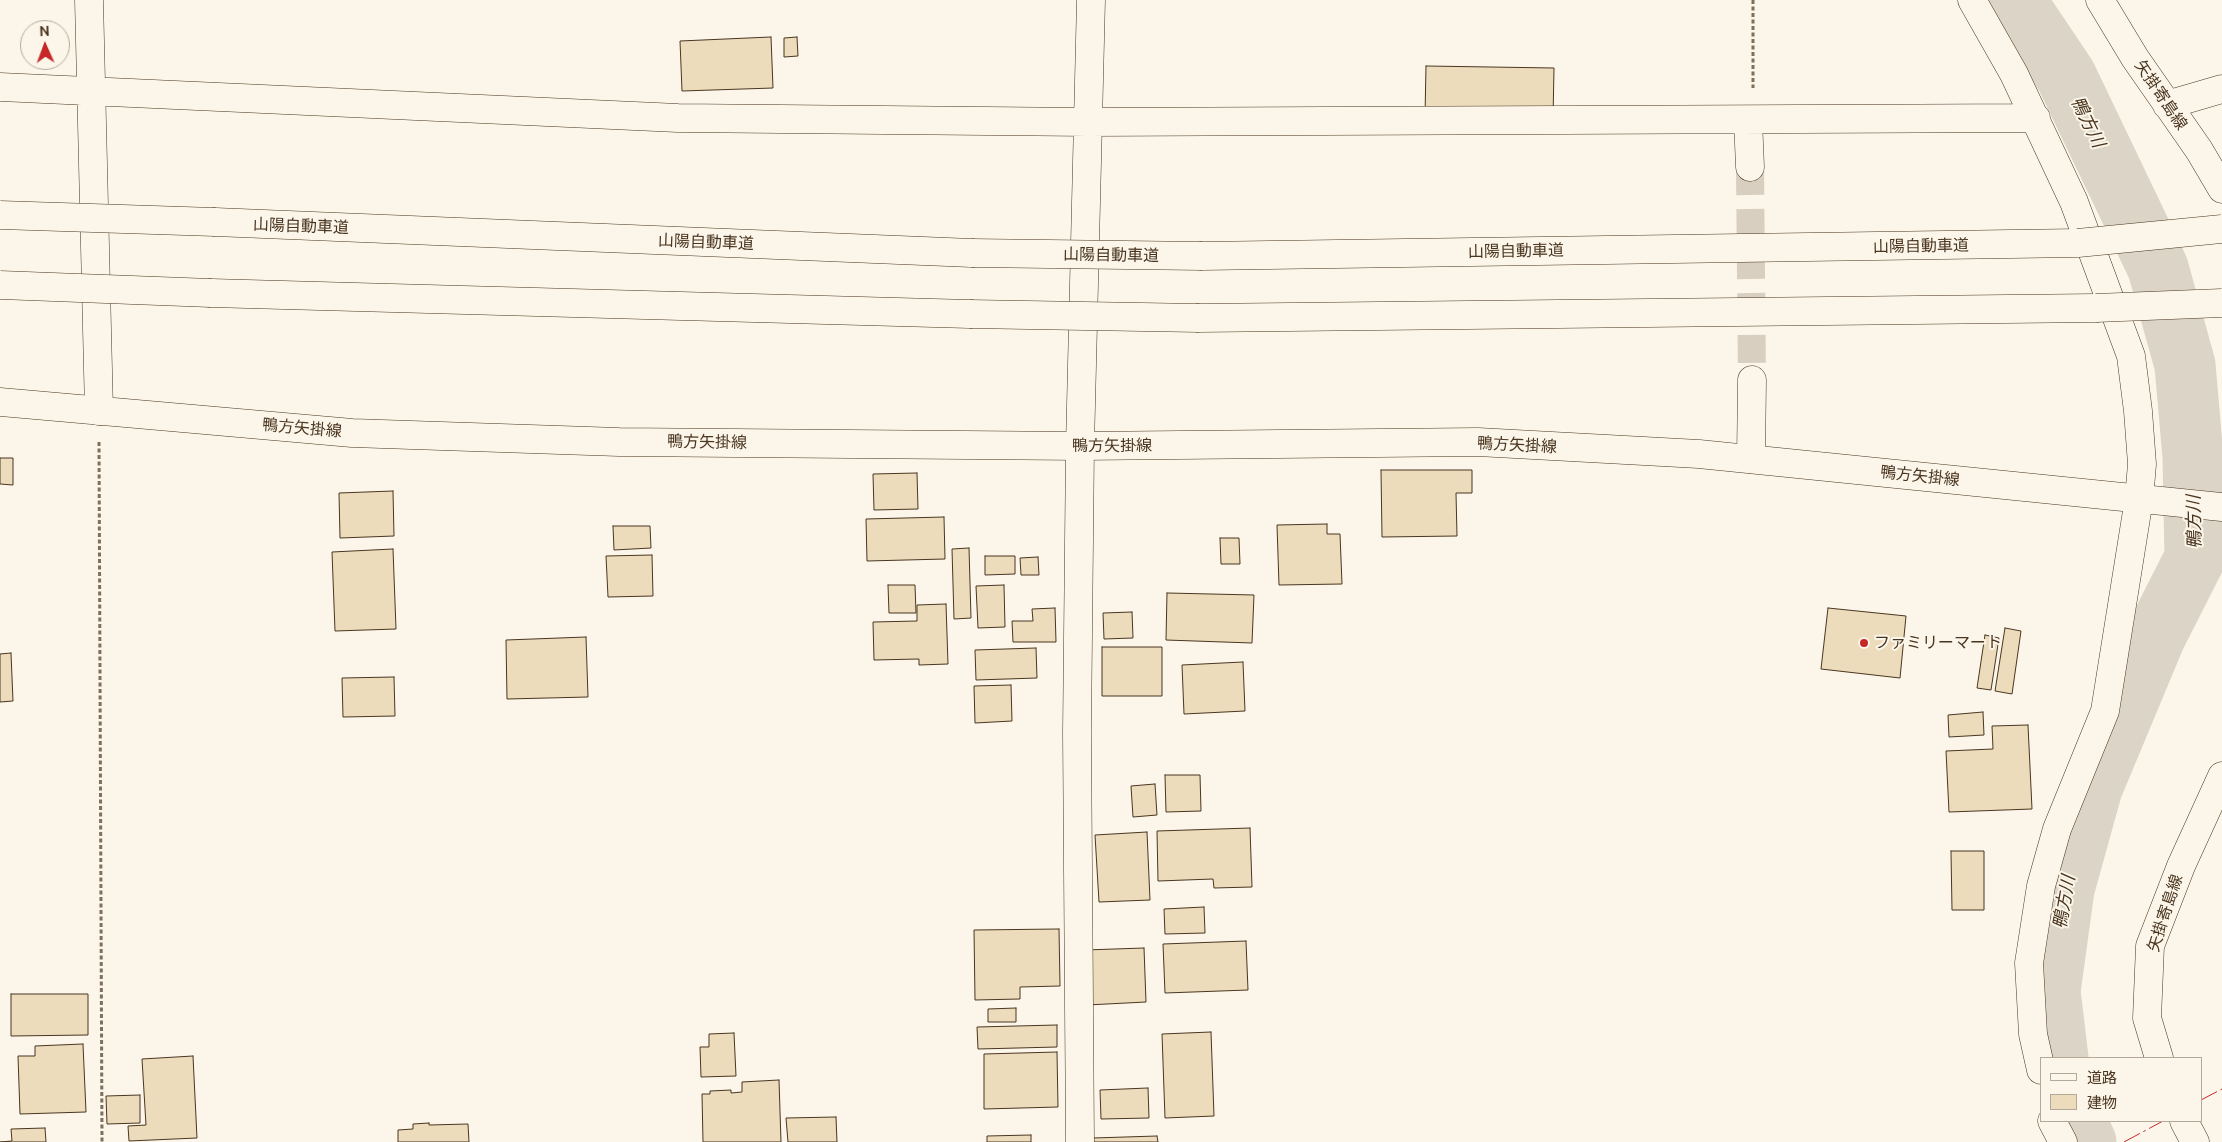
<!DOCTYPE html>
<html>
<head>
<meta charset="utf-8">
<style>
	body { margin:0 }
	#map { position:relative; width:2222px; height:1142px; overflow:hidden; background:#fbf6e9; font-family:Ubuntu,"Noto Sans JP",sans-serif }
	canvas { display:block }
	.legend { position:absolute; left:2040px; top:1057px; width:162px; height:65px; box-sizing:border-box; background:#fbf6e9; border:1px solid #b4a999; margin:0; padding:6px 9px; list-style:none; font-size:15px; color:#4a3520 }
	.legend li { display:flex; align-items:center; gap:10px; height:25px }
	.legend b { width:25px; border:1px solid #b4a999 }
	.north { position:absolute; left:20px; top:20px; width:50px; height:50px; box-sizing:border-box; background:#fbf6e9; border:1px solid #b4a999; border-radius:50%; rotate:358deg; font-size:14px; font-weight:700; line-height:20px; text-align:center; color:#4a3520 }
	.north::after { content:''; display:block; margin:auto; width:18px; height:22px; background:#c62828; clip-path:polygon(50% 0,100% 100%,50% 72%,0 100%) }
</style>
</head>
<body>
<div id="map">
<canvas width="2222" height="1142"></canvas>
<ul class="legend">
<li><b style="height:6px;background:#fbf6e9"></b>道路</li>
<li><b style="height:14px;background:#ecdcbc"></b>建物</li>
</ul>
<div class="north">N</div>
</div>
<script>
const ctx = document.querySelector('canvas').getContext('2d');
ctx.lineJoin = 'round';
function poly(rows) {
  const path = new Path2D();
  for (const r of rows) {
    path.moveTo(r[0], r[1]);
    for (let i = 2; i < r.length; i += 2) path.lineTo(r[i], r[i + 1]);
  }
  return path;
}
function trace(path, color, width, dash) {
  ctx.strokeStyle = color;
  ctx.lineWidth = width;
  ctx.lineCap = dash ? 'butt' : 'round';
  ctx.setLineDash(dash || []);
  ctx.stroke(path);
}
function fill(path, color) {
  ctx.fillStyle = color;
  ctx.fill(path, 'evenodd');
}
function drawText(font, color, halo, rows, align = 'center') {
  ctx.font = font + ' Ubuntu,"Noto Sans JP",sans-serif';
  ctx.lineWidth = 4;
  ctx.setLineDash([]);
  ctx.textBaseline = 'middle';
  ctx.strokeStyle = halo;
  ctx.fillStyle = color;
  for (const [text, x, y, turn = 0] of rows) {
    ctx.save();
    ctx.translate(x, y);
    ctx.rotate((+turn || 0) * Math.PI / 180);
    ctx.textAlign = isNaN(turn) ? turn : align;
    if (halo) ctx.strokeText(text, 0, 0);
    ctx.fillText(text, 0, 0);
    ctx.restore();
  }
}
trace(poly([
	[2015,0,2066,76,2158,268,2185,365,2193,457,2195,558,2155,637,2092,788,2064,889,2050,991,2058,1058],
	[2076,1121,2086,1142]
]), '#dcd4c6', 61);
const building = poly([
	[771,37,773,88,682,91,680,41,771,37],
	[797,37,798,56,784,57,784,38,797,37],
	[1426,66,1554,68,1553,119,1425,116,1426,66],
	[0,458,13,458,13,485,0,484,0,458],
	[1381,470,1472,470,1472,493,1456,493,1457,536,1382,537,1381,470],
	[917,473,918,509,874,510,873,474,917,473],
	[393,491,394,536,340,538,339,493,393,491],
	[944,517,945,559,867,561,866,519,944,517],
	[1327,524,1327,534,1340,534,1342,584,1279,585,1277,525,1327,524],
	[613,526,650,526,651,548,614,550,613,526],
	[1220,538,1239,538,1240,564,1221,564,1220,538],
	[969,548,971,618,954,619,952,549,969,548],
	[393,549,396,629,335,631,332,552,393,549],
	[652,555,653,596,608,597,606,556,652,555],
	[985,556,1015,556,1015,574,985,575,985,556],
	[1038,557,1039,575,1021,575,1020,558,1038,557],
	[888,585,915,585,916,613,889,613,888,585],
	[1004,585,1005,627,978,628,976,586,1004,585],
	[1167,593,1254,595,1252,643,1166,640,1167,593],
	[946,604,948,664,919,665,919,659,874,660,873,622,917,621,917,605,946,604],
	[1055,608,1056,642,1013,642,1012,621,1033,621,1032,609,1055,608],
	[1828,608,1906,616,1900,678,1821,669,1828,608],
	[1132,612,1133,638,1104,639,1103,613,1132,612],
	[2005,628,2021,631,2012,694,1995,691,2005,628],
	[1985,635,1999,638,1991,690,1977,688,1985,635],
	[586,637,588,697,507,699,506,640,586,637],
	[1102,647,1162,647,1162,696,1102,696,1102,647],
	[1036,648,1037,678,976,680,975,650,1036,648],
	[11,653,13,701,0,702,0,654,11,653],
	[1243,662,1245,711,1184,714,1182,665,1243,662],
	[394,677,395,716,343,717,342,678,394,677],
	[1011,685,1012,721,975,723,974,686,1011,685],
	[1983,712,1984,735,1949,737,1948,715,1983,712],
	[2028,725,2032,809,1949,812,1946,751,1993,749,1992,726,2028,725],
	[1165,775,1200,775,1201,811,1166,812,1165,775],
	[1155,784,1157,815,1133,817,1131,786,1155,784],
	[1250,828,1252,887,1214,888,1213,879,1158,881,1157,831,1250,828],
	[1147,832,1150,900,1099,902,1095,835,1147,832],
	[1951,851,1984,851,1984,910,1952,910,1951,851],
	[1204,907,1205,933,1165,934,1164,909,1204,907],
	[1059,929,1060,986,1020,987,1020,999,975,1000,974,930,1059,929],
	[1246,941,1248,990,1165,993,1163,944,1246,941],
	[1144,948,1146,1002,1087,1005,1085,950,1144,948],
	[11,994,88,994,88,1035,11,1036,11,994],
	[1016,1008,1016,1022,988,1022,988,1009,1016,1008],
	[1057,1025,1057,1047,978,1049,977,1027,1057,1025],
	[1211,1032,1214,1116,1165,1118,1162,1034,1211,1032],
	[734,1033,736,1076,701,1077,700,1047,709,1047,709,1034,734,1033],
	[83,1044,86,1112,20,1114,18,1056,35,1056,35,1046,83,1044],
	[1057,1052,1058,1107,984,1109,984,1054,1057,1052],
	[193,1056,197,1138,129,1141,128,1126,146,1125,142,1059,193,1056],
	[779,1080,781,1142,703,1142,702,1094,710,1094,710,1091,731,1090,731,1093,742,1092,742,1082,779,1080],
	[1148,1088,1149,1118,1101,1119,1100,1090,1148,1088],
	[140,1095,140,1123,107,1124,106,1096,140,1095],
	[836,1117,837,1142,788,1142,786,1118,836,1117],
	[429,1123,429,1125,468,1124,469,1142,398,1142,398,1130,413,1129,413,1124,429,1123],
	[45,1128,46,1142,0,1142,12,1141,11,1129,45,1128],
	[1031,1135,1031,1142,987,1142,987,1136,1031,1135],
	[1157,1136,1158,1142,1093,1142,1093,1138,1157,1136]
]);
fill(building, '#ecdcbc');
trace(building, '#4a3520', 1);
trace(poly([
	[1750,167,1752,380]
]), '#d8cfc1', 28, [28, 14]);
const minor = poly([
	[89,0,99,411],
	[1972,0,2014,74,2074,202,2131,356,2138,411,2142,464,2139,499,2105,711,2057,829,2041,886,2029,963,2033,1034,2041,1070],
	[0,87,678,118,1088,122,2036,118],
	[2167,105,2222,89],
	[1748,120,1750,167],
	[1751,459,1752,380],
	[2052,1121,2063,1142],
	[1080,1142,1077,732,1080,446,1091,0]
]);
const secondary = poly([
	[0,402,352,433,619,442,1080,446,1478,442,1699,454,2222,507]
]);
const primary = poly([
	[2100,0,2135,58,2199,150,2222,189],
	[2159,1058,2147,1018,2150,946,2181,866,2222,776],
	[2184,1121,2195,1142]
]);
const motorway = poly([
	[215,222,972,253],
	[1202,256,2078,243],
	[211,293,970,314],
	[1199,318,2096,308]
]);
trace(minor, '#4a3520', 29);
trace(secondary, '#4a3520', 29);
trace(primary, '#4a3520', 29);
trace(motorway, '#4a3520', 29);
trace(poly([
	[1753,0,1753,88],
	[99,442,102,1142]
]), '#7f6f5c', 3, [4, 2.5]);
trace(minor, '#fbf6e9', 28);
trace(secondary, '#fbf6e9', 28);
trace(primary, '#fbf6e9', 28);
trace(motorway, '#fbf6e9', 28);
const motorwayBridge = poly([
	[0,215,215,222],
	[2078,243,2222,229],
	[972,253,1202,256],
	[0,285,211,293],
	[2096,308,2222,303],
	[970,314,1199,318]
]);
trace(motorwayBridge, '#4a3520', 29, []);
trace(motorwayBridge, '#fbf6e9', 28);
trace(poly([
	[2201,1100,2222,1089],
	[2124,1142,2163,1121]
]), '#c62828', 1, [18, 4, 2.5, 4]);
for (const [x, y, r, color] of [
	[1864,643,5,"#c62828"]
]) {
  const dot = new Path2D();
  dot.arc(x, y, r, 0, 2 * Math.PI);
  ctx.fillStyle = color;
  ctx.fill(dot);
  trace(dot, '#fbf6e9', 2);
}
drawText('16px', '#4a3520', '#fbf6e9', [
	["矢掛寄島線",2161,95,56],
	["山陽自動車道",301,226,2],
	["山陽自動車道",706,242,2],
	["山陽自動車道",1921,246,-1],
	["山陽自動車道",1516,251,-1],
	["山陽自動車道",1111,255,1],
	["鴨方矢掛線",302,428,5],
	["鴨方矢掛線",707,442,1],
	["鴨方矢掛線",1517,445,3],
	["鴨方矢掛線",1112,446],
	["鴨方矢掛線",1920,476,6],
	["矢掛寄島線",2165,913,-72]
]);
drawText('16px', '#4a3520', '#fbf6e9', [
	["ファミリーマート",1874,643]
], 'left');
drawText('italic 18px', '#4a3520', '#fbf6e9', [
	["鴨方川",2088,122,64],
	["鴨方川",2194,522,-91],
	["鴨方川",2064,902,-80]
]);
</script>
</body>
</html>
